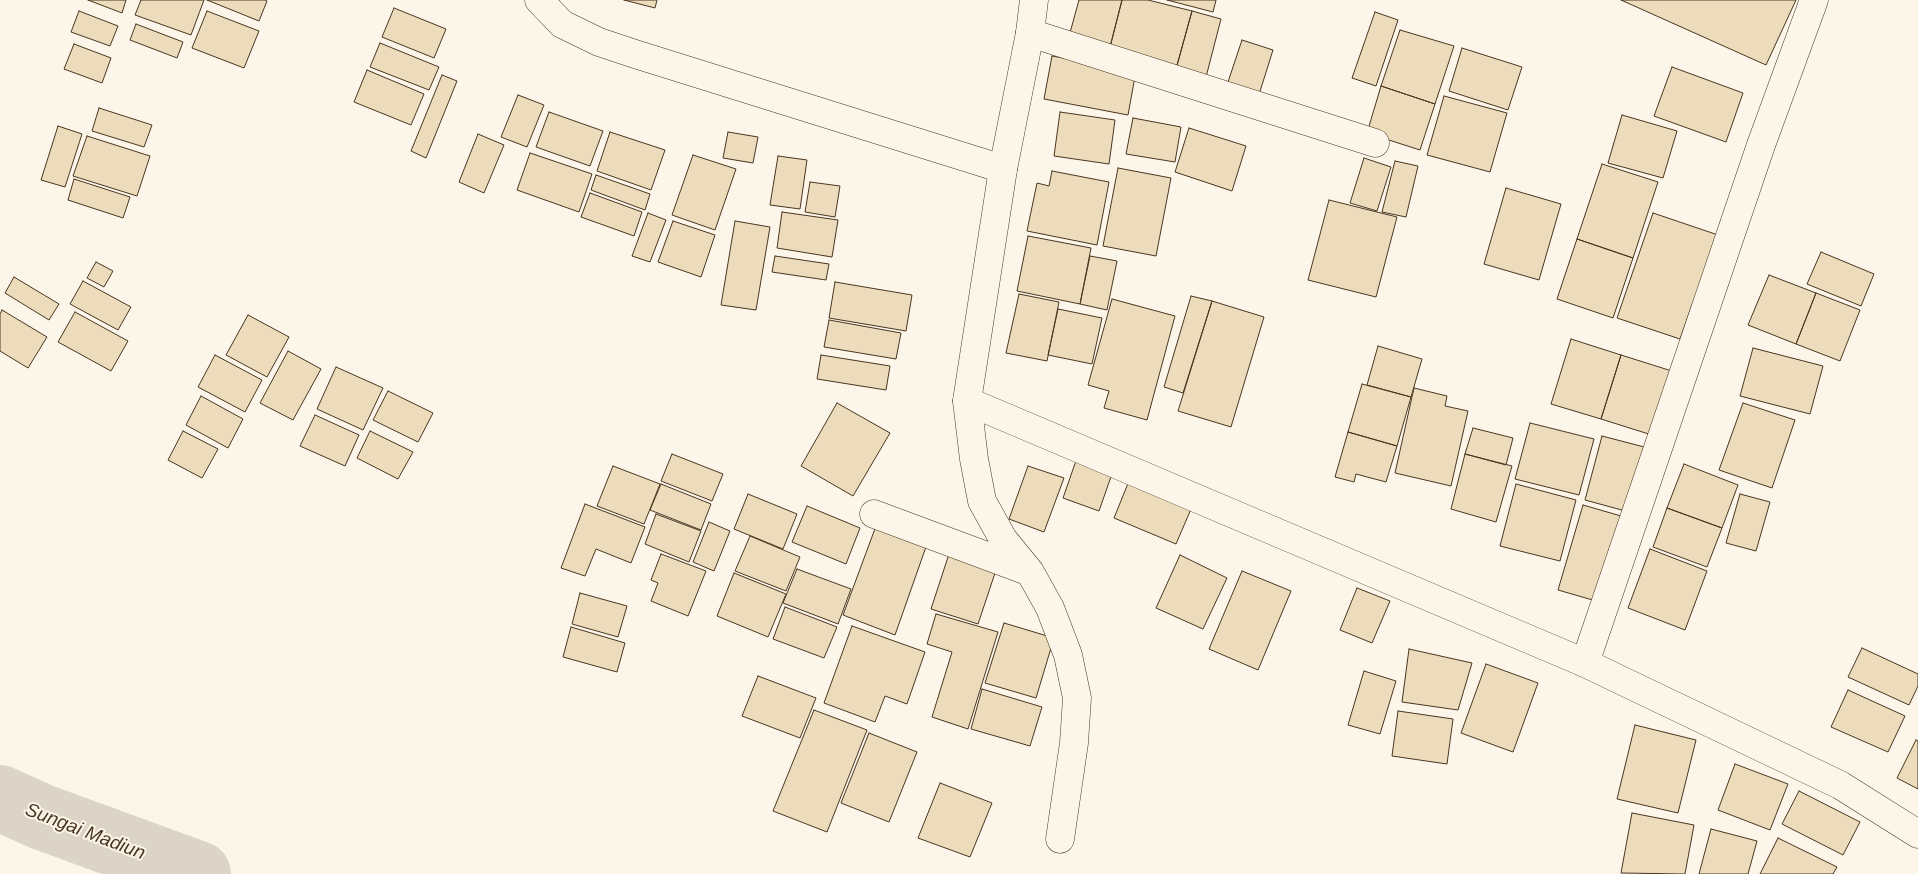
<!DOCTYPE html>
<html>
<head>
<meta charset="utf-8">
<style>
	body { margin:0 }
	canvas { display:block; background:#fbf6e9 }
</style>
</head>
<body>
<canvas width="1918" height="874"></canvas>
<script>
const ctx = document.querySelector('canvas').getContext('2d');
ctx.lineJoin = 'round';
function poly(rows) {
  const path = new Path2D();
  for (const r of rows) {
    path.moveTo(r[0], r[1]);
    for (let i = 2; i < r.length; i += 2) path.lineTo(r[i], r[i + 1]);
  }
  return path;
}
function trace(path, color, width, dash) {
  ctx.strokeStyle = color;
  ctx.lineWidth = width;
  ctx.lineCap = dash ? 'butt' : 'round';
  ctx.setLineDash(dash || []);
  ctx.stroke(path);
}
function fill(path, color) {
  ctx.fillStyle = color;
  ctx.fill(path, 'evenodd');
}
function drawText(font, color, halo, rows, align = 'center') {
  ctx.font = font + ' Arial,sans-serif';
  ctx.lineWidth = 4;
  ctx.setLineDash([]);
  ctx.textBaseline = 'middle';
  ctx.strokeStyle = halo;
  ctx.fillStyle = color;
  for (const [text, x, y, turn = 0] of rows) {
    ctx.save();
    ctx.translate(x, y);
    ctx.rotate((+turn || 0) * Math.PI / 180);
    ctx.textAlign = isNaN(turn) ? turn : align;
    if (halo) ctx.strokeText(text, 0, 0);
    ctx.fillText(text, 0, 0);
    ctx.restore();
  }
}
trace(poly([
	[0,798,42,817,198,874]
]), '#dcd4c6', 66);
const building = poly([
	[88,0,126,0,122,13,88,0],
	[141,0,204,0,191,35,135,15,141,0],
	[207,0,265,0,267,1,259,21,207,0],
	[624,0,657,0,655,8,624,0],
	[1079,0,1122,0,1109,51,1068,40,1079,0],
	[1122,0,1148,0,1192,11,1176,69,1109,51,1122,0],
	[1167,0,1216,0,1213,12,1167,0],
	[1621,0,1796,0,1766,65,1621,0],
	[394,8,446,29,434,58,382,37,394,8],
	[79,11,118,26,110,46,71,32,79,11],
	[207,11,259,31,244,68,192,48,207,11],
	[1192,11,1221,19,1206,77,1176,69,1192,11],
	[1375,12,1398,20,1376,86,1352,78,1375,12],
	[136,24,183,42,177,58,130,40,136,24],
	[1400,30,1454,46,1435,104,1381,86,1400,30],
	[1242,40,1273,50,1256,104,1224,94,1242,40],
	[380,43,439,67,429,90,370,67,380,43],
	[74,44,111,58,102,83,64,69,74,44],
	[1462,48,1522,67,1508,110,1449,91,1462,48],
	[1052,56,1136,71,1128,115,1044,99,1052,56],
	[1672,67,1743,93,1726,142,1654,116,1672,67],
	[367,70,424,94,411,125,354,102,367,70],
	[442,75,457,81,426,158,411,151,442,75],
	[1381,86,1435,104,1420,150,1367,133,1381,86],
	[518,95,544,105,527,147,501,137,518,95],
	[1444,96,1507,113,1490,172,1427,155,1444,96],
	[99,108,152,125,144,147,92,131,99,108],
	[549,112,603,131,590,166,536,147,549,112],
	[1060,112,1115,120,1109,164,1054,156,1060,112],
	[1622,115,1677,131,1663,178,1608,163,1622,115],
	[1133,118,1181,127,1175,162,1126,154,1133,118],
	[58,126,82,134,65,187,41,180,58,126],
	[1189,128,1246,146,1232,191,1175,172,1189,128],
	[610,132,665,150,651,190,597,171,610,132],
	[728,132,758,137,753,163,723,158,728,132],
	[478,134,504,145,484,193,459,182,478,134],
	[87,136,150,156,137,196,73,176,87,136],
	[530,153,592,174,579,212,517,190,530,153],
	[693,155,736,169,715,230,672,215,693,155],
	[778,156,807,160,800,209,770,205,778,156],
	[1364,158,1391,167,1377,211,1350,203,1364,158],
	[1395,161,1418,166,1406,217,1382,212,1395,161],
	[1602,164,1658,182,1633,258,1577,239,1602,164],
	[1118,168,1171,178,1156,256,1103,246,1118,168],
	[1052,171,1109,182,1097,245,1027,231,1037,183,1049,186,1052,171],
	[596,175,650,194,645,210,591,190,596,175],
	[74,179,130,197,123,218,68,200,74,179],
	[810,182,840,186,835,217,805,212,810,182],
	[1506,188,1561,204,1539,280,1484,264,1506,188],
	[590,193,642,212,634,236,581,217,590,193],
	[1329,200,1397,217,1376,297,1308,280,1329,200],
	[782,212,838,220,832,257,777,248,782,212],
	[648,213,666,220,650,262,632,256,648,213],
	[1653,213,1724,237,1701,304,1693,302,1680,339,1617,318,1653,213],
	[673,221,715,235,701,277,658,262,673,221],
	[735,221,770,227,756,310,721,305,735,221],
	[1028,236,1091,248,1080,304,1017,291,1028,236],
	[1577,239,1633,258,1613,318,1557,299,1577,239],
	[1821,252,1874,274,1861,306,1807,284,1821,252],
	[775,256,829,264,826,280,772,272,775,256],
	[1090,256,1117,261,1107,310,1080,304,1090,256],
	[96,262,113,271,104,287,87,278,96,262],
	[1769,275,1816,293,1796,344,1748,325,1769,275],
	[14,277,59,304,49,320,5,293,14,277],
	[83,281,131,307,118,330,70,304,83,281],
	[835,282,912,295,906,331,829,318,835,282],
	[1816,293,1860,310,1840,361,1796,344,1816,293],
	[1019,294,1059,302,1047,361,1006,353,1019,294],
	[1191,296,1212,301,1183,393,1164,387,1191,296],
	[1112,299,1175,316,1147,420,1104,408,1109,391,1088,385,1112,299],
	[1212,301,1264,317,1231,427,1178,411,1212,301],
	[1058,309,1102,318,1092,364,1048,355,1058,309],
	[2,310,47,337,28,368,0,351,0,314,2,310],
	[75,312,128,341,111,371,58,342,75,312],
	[248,315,289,337,267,377,226,355,248,315],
	[829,320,901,333,896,359,824,347,829,320],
	[1571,339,1621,355,1601,419,1551,404,1571,339],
	[1378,346,1422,359,1411,397,1367,385,1378,346],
	[1753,348,1823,366,1810,414,1740,396,1753,348],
	[288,351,321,369,293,420,260,403,288,351],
	[215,355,262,380,245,412,198,387,215,355],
	[821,355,890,366,886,390,817,379,821,355],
	[1621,355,1675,372,1655,436,1601,419,1621,355],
	[336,367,383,388,363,430,317,409,336,367],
	[1362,384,1411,397,1397,446,1348,432,1362,384],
	[1414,388,1447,396,1445,406,1468,411,1451,486,1395,473,1414,388],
	[388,391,433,413,418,442,373,420,388,391],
	[201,396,243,419,228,448,186,425,201,396],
	[837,403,890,433,853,496,801,466,837,403],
	[1743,403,1795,420,1772,488,1719,470,1743,403],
	[315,415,359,435,345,466,300,446,315,415],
	[1530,423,1594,439,1579,495,1515,479,1530,423],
	[1473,428,1513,438,1506,465,1465,454,1473,428],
	[183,431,218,449,202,478,168,460,183,431],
	[370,431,413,452,398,479,357,458,370,431],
	[1348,432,1397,446,1386,482,1356,474,1354,482,1335,477,1348,432],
	[1602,436,1648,448,1629,512,1585,500,1602,436],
	[672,454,723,474,712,501,661,481,672,454],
	[1465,454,1512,466,1496,522,1451,509,1465,454],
	[1078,455,1114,468,1099,511,1063,498,1078,455],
	[1684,464,1738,485,1722,528,1667,508,1684,464],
	[613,466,660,484,644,524,597,506,613,466],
	[1028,466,1064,478,1044,532,1009,519,1028,466],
	[1131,476,1194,502,1176,544,1114,518,1131,476],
	[661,484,711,504,701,530,650,510,661,484],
	[1516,484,1576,500,1560,561,1500,546,1516,484],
	[748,494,797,514,783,549,734,529,748,494],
	[1740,494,1770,502,1756,551,1726,543,1740,494],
	[585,504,645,527,631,563,596,549,585,576,561,568,585,504],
	[1583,505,1628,518,1603,603,1558,590,1583,505],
	[807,506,860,528,846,564,792,542,807,506],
	[1667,508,1722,528,1707,567,1653,547,1667,508],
	[656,514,701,531,689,562,645,544,656,514],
	[709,522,730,531,714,571,693,562,709,522],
	[876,526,927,544,895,635,843,615,876,526],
	[750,536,800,557,786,591,735,571,750,536],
	[1650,549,1707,571,1685,630,1628,608,1650,549],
	[661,554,706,571,688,616,651,601,658,583,651,580,661,554],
	[949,554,996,570,978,624,931,609,949,554],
	[1180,555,1227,578,1203,629,1156,608,1180,555],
	[797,569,851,589,838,624,783,603,797,569],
	[1242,571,1291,591,1258,670,1209,649,1242,571],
	[734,573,786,594,768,637,717,616,734,573],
	[1357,588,1390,601,1372,643,1340,630,1357,588],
	[580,593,627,606,618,637,572,624,580,593],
	[785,607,837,627,824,658,773,639,785,607],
	[936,614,998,632,968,729,932,717,952,652,927,644,936,614],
	[1004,623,1054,638,1036,698,985,683,1004,623],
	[852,626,925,652,907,704,885,696,875,722,824,703,852,626],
	[571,627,625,643,617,672,563,657,571,627],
	[1862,648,1918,674,1918,686,1909,705,1848,677,1862,648],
	[1409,649,1472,663,1458,710,1402,702,1409,649],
	[1486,664,1538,683,1513,752,1461,733,1486,664],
	[1364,671,1396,681,1380,734,1348,725,1364,671],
	[758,676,816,698,800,738,742,716,758,676],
	[982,689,1042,707,1030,746,971,729,982,689],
	[1848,690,1905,716,1888,752,1831,727,1848,690],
	[814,710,867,730,827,832,773,811,814,710],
	[1398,711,1453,719,1447,764,1392,756,1398,711],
	[1635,725,1696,740,1678,813,1617,799,1635,725],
	[869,733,917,752,889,822,841,803,869,733],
	[1916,740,1918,741,1918,789,1897,778,1916,740],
	[1735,764,1788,784,1770,830,1718,810,1735,764],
	[940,783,992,803,970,857,918,838,940,783],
	[1799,791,1860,822,1843,855,1782,824,1799,791],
	[1632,813,1694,825,1685,874,1621,873,1632,813],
	[1711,829,1757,841,1748,874,1699,874,1711,829],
	[1778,838,1837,867,1833,874,1760,874,1778,838]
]);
fill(building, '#ecdcbc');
trace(building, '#4a3520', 1);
const street = poly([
	[539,0,562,24,599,42,635,54,1003,169],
	[1030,33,1375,143],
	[967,401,974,459,982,501,1003,539,1030,572,1050,608,1068,655,1077,698,1074,743,1060,839],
	[874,514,1030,572],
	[1585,663,1761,145,1814,0]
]);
const secondary = poly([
	[1034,0,1030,33,1003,169,967,401,1585,663,1840,785,1918,834]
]);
trace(street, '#4a3520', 29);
trace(secondary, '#4a3520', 29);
trace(street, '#fbf6e9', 28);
trace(secondary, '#fbf6e9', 28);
drawText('italic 19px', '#4a3520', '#fbf6e9', [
	["Sungai Madiun",85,832,21]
]);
</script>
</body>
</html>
